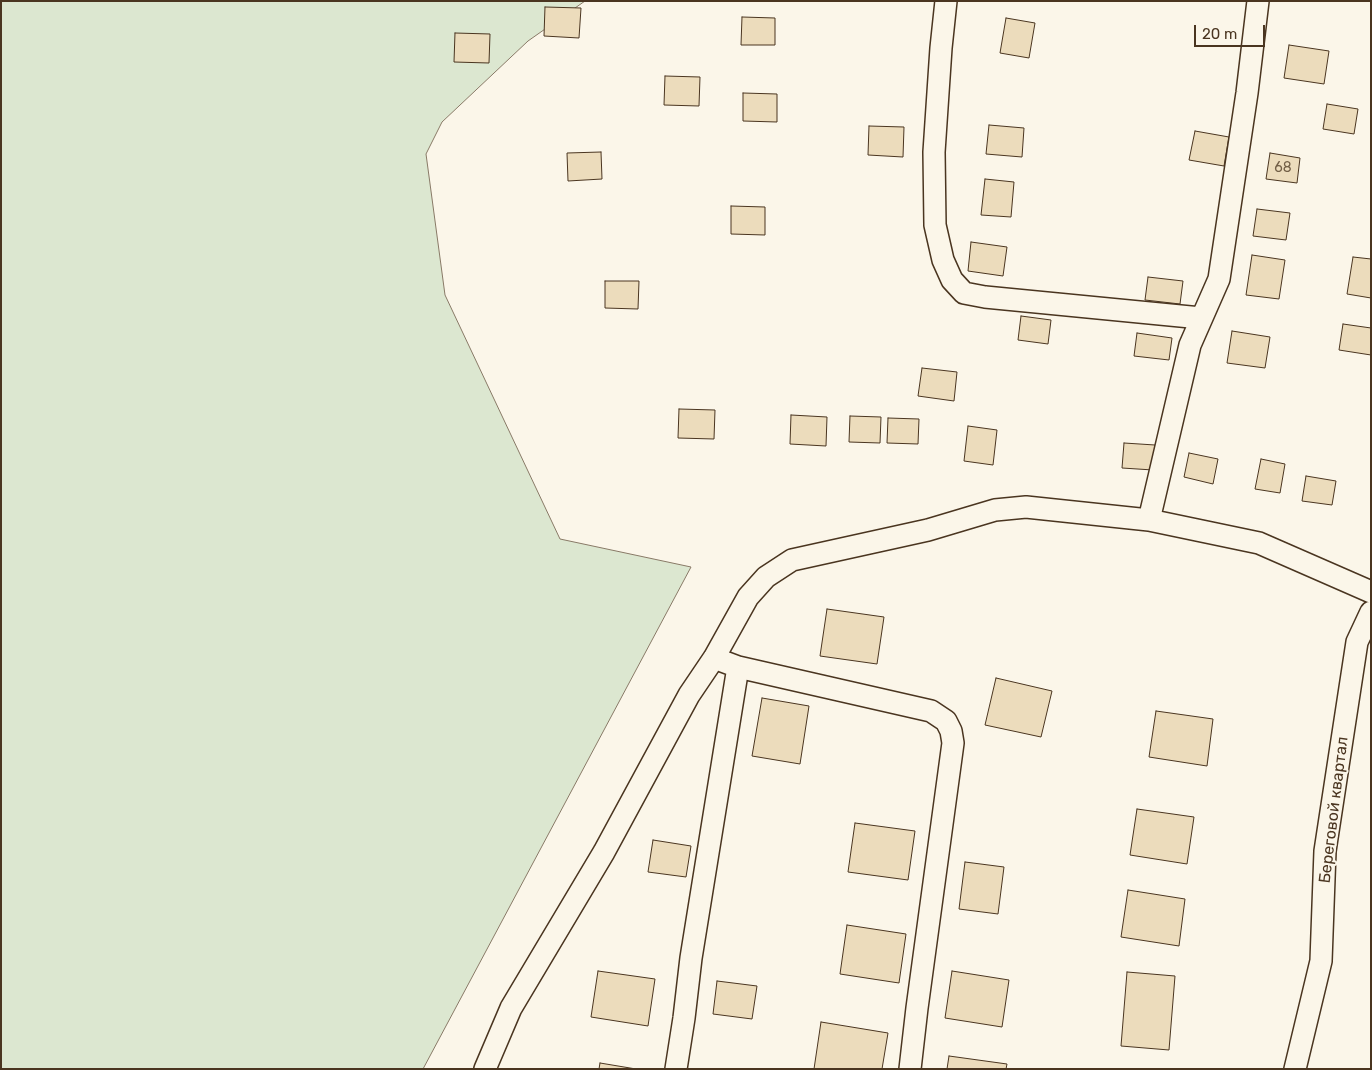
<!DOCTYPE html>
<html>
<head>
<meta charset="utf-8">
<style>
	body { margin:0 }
	#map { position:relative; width:1372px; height:1070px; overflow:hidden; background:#fbf6e9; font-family:Rubik,sans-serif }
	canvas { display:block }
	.frame { position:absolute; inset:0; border:2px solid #4a3520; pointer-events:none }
	.scale { position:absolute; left:1194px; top:25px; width:71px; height:22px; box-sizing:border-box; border:2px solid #4a3520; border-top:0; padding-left:6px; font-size:15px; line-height:18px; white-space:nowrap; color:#4a3520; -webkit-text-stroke:4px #fbf6e9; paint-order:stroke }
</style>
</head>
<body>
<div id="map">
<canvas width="1372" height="1070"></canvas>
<div class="frame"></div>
<div class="scale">20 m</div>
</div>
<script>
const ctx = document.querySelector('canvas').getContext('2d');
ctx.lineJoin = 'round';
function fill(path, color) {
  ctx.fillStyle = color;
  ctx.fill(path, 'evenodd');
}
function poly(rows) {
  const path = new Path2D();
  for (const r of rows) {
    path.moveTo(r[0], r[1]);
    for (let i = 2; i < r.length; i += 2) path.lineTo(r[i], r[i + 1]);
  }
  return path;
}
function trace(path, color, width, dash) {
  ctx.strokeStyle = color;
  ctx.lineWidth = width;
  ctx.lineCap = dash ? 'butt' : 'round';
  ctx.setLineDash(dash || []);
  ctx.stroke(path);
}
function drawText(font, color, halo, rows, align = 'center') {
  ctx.font = font + ' Rubik,sans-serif';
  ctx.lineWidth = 4;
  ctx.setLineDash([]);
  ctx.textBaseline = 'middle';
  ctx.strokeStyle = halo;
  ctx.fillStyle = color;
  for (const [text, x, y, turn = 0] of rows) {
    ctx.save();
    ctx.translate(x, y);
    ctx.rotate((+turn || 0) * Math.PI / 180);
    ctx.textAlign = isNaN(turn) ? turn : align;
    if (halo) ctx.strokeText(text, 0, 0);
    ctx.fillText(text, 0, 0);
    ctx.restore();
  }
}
const green = poly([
	[1,1,585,1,528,41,442,122,426,154,445,295,560,539,691,567,423,1069,1,1069,1,1]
]);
fill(green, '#dce7d0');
trace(green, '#887966', 1);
const building = poly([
	[545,7,581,8,579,38,544,36,545,7],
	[742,17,775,18,775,45,741,45,742,17],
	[1006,18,1035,23,1029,58,1000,53,1006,18],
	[455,33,490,34,489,63,454,62,455,33],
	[1289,45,1329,51,1324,84,1284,78,1289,45],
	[665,76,700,77,699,106,664,105,665,76],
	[743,93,777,94,777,122,743,121,743,93],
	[1327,104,1358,109,1354,134,1323,129,1327,104],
	[989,125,1024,128,1022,157,986,154,989,125],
	[869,126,904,127,903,157,868,155,869,126],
	[1195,131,1229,137,1224,166,1189,160,1195,131],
	[601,152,602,179,568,181,567,153,601,152],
	[1270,153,1300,158,1297,183,1266,179,1270,153],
	[985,179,1014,182,1011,217,981,215,985,179],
	[731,206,765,207,765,235,731,234,731,206],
	[1257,209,1290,213,1286,240,1253,236,1257,209],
	[971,242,1007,247,1003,276,968,271,971,242],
	[1252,255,1285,260,1279,299,1246,295,1252,255],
	[1353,257,1371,259,1371,298,1347,294,1353,257],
	[1148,277,1183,281,1180,304,1145,300,1148,277],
	[605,281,639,281,638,309,605,308,605,281],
	[1021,316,1051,320,1048,344,1018,340,1021,316],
	[1343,324,1371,328,1371,355,1339,350,1343,324],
	[1232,331,1270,337,1265,368,1227,363,1232,331],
	[1137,333,1172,338,1169,360,1134,356,1137,333],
	[922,368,957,372,954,401,918,396,922,368],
	[679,409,715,410,714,439,678,438,679,409],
	[791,415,827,417,826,446,790,444,791,415],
	[850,416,881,417,880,443,849,442,850,416],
	[888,418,919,419,918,444,887,443,888,418],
	[968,426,997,430,993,465,964,461,968,426],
	[1124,443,1155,445,1153,470,1122,468,1124,443],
	[1189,453,1218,459,1213,484,1184,477,1189,453],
	[1261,459,1285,464,1280,493,1255,489,1261,459],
	[1306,476,1336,481,1332,505,1302,501,1306,476],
	[827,609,884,617,877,664,820,656,827,609],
	[996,678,1052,691,1041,737,985,725,996,678],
	[762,698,809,706,800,764,752,756,762,698],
	[1156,711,1213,719,1207,766,1149,757,1156,711],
	[1137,809,1194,817,1187,864,1130,855,1137,809],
	[855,823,915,831,908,880,848,872,855,823],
	[653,840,691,846,686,877,648,872,653,840],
	[965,862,1004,867,998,914,959,909,965,862],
	[1128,890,1185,899,1179,946,1121,937,1128,890],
	[847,925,906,934,899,983,840,974,847,925],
	[598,971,655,979,648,1026,591,1017,598,971],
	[952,971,1009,980,1002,1027,945,1018,952,971],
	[1127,972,1175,976,1169,1050,1121,1046,1127,972],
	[717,981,757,986,752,1019,713,1014,717,981],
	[821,1022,888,1033,882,1069,814,1069,821,1022],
	[949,1056,1007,1064,1006,1069,947,1069,949,1056],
	[600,1063,636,1069,599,1069,600,1063]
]);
fill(building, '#ecdcbc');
trace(building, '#4a3520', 1);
const minor = poly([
	[946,1,941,48,934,152,935,225,943,260,952,280,964,293,985,297,1201,318],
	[1149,520,1190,345,1219,279,1247,93,1258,1],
	[714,658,738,667,931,711,946,721,951,731,953,743,917,1008,910,1069],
	[485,1069,511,1008,604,852,689,695,714,658,748,597,766,577,792,560,928,530,995,510,1026,507,1149,520,1259,543,1371,592],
	[676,1069,684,1018,691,958,738,667],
	[1295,1069,1321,961,1325,851,1357,642,1371,612]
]);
trace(minor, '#4a3520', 24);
trace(minor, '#fbf6e9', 21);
drawText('14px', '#725f47', null, [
	["68",1283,168]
]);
drawText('16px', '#4a3520', '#fbf6e9', [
	["Береговой квартал",1334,810,-83]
]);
</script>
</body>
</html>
